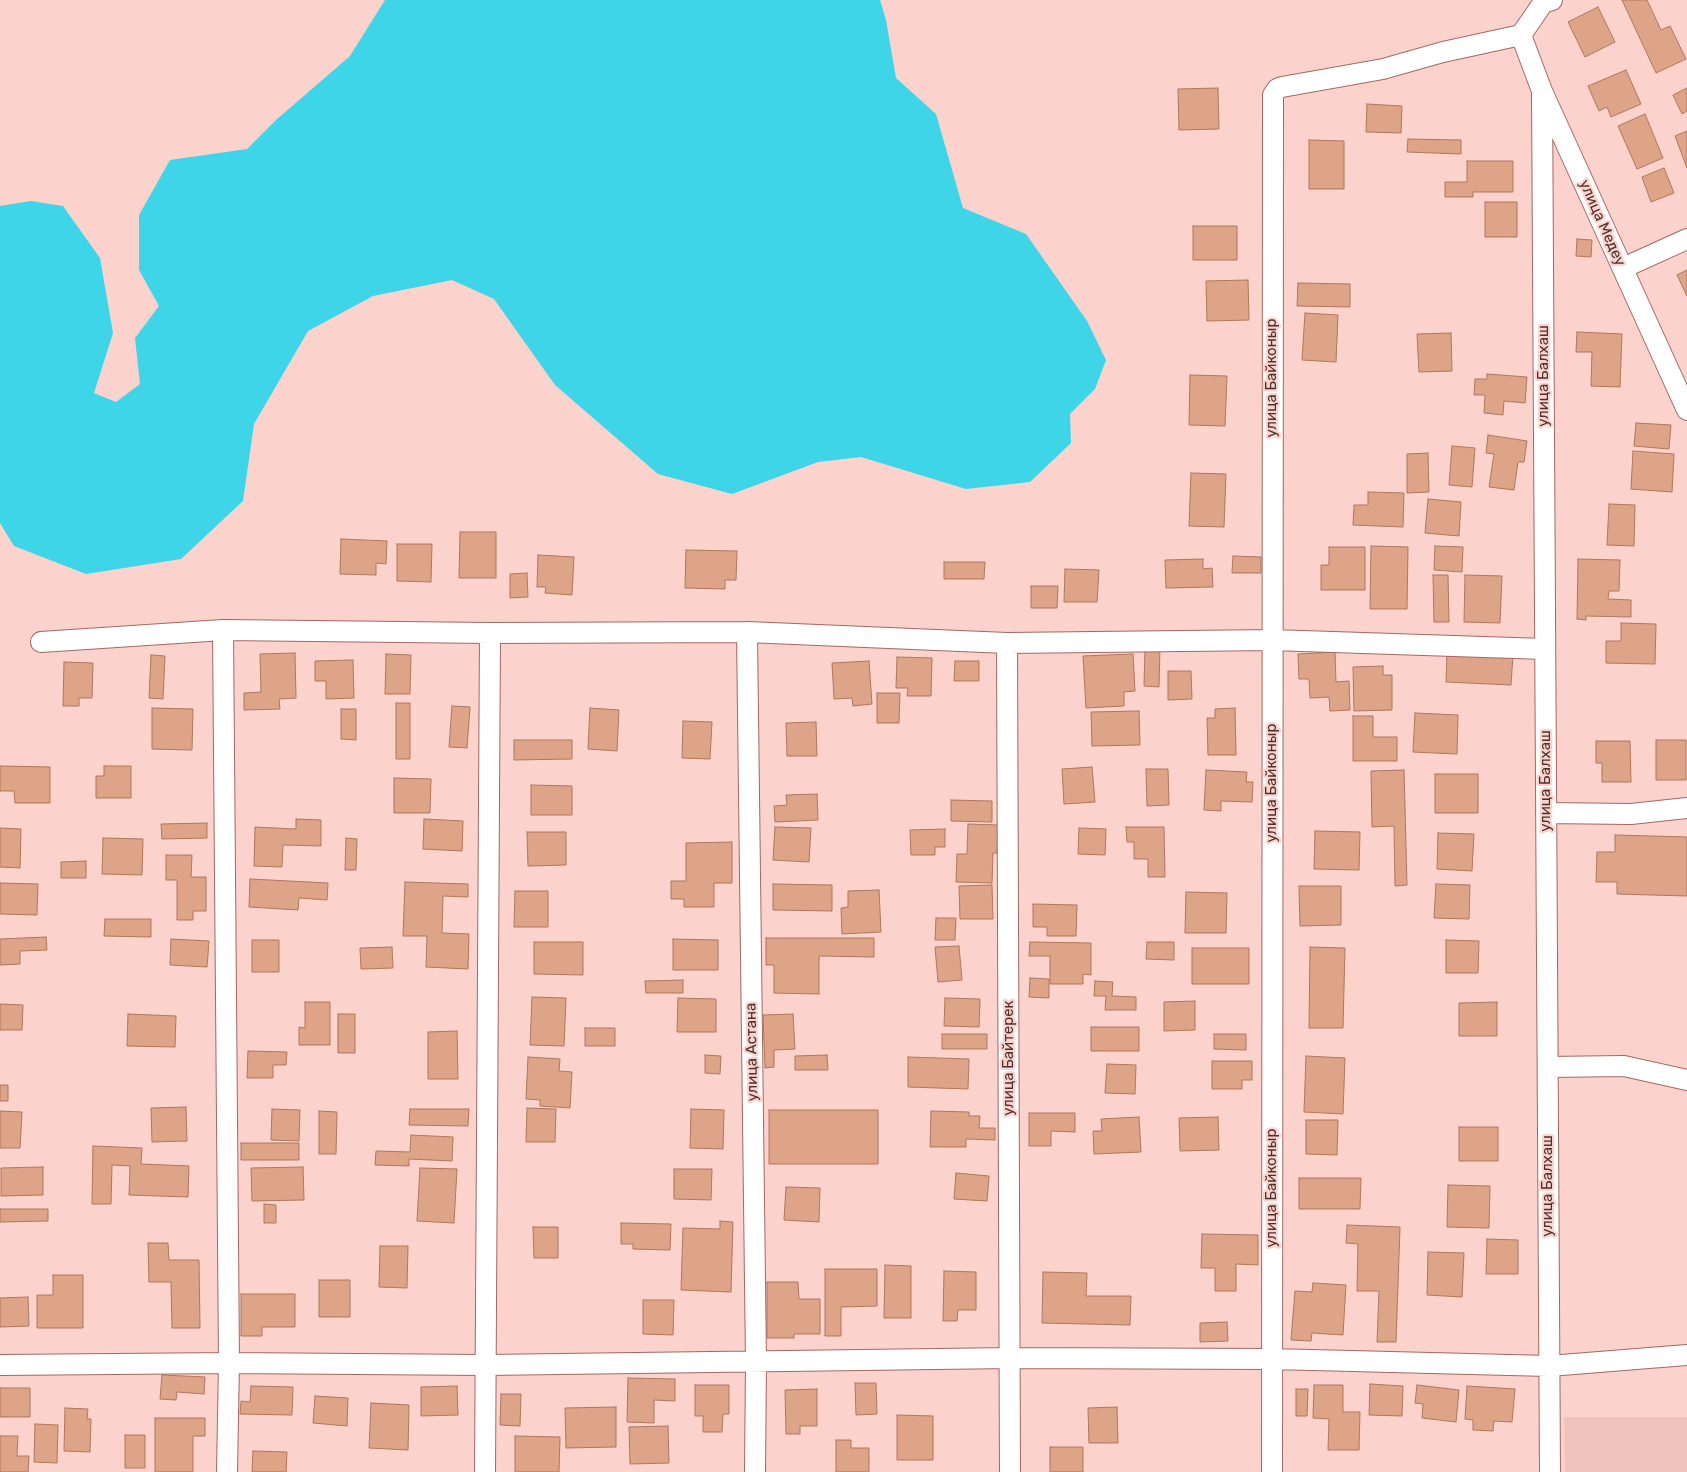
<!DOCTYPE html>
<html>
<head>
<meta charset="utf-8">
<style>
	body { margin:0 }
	canvas { display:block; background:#fbd2cc }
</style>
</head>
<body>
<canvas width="1687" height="1472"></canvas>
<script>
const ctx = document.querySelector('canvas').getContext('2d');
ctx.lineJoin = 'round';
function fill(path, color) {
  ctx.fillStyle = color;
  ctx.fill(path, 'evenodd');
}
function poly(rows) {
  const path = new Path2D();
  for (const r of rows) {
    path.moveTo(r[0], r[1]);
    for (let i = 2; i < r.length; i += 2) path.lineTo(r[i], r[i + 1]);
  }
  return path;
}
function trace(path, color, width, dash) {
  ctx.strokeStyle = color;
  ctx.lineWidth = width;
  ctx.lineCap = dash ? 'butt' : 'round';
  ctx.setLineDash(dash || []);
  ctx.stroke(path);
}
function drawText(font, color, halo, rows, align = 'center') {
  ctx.font = font + ' Rubik,sans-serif';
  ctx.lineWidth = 4.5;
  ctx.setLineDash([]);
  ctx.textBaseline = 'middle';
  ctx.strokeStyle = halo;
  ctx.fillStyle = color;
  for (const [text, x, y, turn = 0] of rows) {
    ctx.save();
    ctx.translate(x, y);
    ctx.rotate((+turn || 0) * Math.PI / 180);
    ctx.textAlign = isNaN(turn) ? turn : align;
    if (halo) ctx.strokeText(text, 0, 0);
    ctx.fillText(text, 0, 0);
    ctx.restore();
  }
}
fill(poly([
	[1564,1417,1687,1417,1687,1472,1565,1472]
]), '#efc2bb');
fill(poly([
	[385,0,880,0,886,20,896,78,936,114,963,208,1026,234,1087,321,1106,360,1095,389,1070,414,1071,443,1030,482,966,489,861,457,818,462,732,494,658,474,555,385,494,299,452,280,373,296,308,331,254,424,243,501,181,559,86,574,14,546,0,523,0,206,31,201,63,206,100,258,113,333,94,393,116,402,140,384,135,338,159,306,139,270,139,215,170,160,247,149,276,120,350,56]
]), '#3dd5e7');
const building = poly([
	[1622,0,1647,0,1661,30,1670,26,1686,59,1656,73,1622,0],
	[1598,7,1615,42,1585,57,1568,22,1598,7],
	[1626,70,1641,104,1611,117,1607,107,1599,111,1588,86,1626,70],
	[1218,88,1219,129,1179,130,1178,89,1218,88],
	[1687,88,1687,111,1682,114,1673,95,1687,88],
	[1367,104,1402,106,1401,133,1366,132,1367,104],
	[1645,114,1663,158,1637,169,1618,126,1645,114],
	[1687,131,1687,168,1675,136,1687,131],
	[1408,139,1461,140,1461,154,1407,152,1408,139],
	[1309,140,1344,141,1344,189,1309,189,1309,140],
	[1467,161,1513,161,1513,192,1473,192,1473,197,1445,197,1445,182,1467,182,1467,161],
	[1664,168,1674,193,1651,202,1642,177,1664,168],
	[1485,202,1517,202,1517,237,1485,237,1485,202],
	[1193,226,1237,226,1237,260,1193,260,1193,226],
	[1577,239,1592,240,1591,257,1576,256,1577,239],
	[1687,270,1687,296,1677,275,1687,270],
	[1248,280,1249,320,1207,321,1206,281,1248,280],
	[1298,283,1350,284,1350,307,1297,306,1298,283],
	[1305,313,1338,315,1336,362,1302,360,1305,313],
	[1577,332,1622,334,1620,387,1591,386,1592,352,1576,352,1577,332],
	[1451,333,1452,371,1419,372,1417,334,1451,333],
	[1487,374,1527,377,1525,403,1504,401,1503,415,1484,413,1485,395,1474,395,1475,379,1487,379,1487,374],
	[1190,375,1227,376,1225,426,1189,425,1190,375],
	[1636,423,1671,425,1669,449,1634,446,1636,423],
	[1488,435,1527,441,1524,462,1518,462,1514,490,1489,487,1494,454,1486,453,1488,435],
	[1452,446,1475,448,1472,487,1449,485,1452,446],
	[1633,451,1674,454,1672,492,1631,489,1633,451],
	[1428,453,1429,492,1407,493,1407,454,1428,453],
	[1191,473,1226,474,1224,527,1189,526,1191,473],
	[1368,492,1404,493,1403,527,1353,525,1354,505,1368,505,1368,492],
	[1428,499,1461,502,1459,536,1425,533,1428,499],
	[1609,504,1635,505,1634,546,1607,545,1609,504],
	[460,532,496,532,496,578,459,578,460,532],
	[341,539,387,541,386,564,376,563,376,575,340,574,341,539],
	[397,544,432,544,431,582,397,581,397,544],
	[1371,546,1408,547,1407,609,1370,609,1371,546],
	[1435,546,1463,547,1462,572,1434,570,1435,546],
	[1329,547,1365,547,1365,590,1321,590,1321,565,1329,565,1329,547],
	[686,550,737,551,736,580,725,580,725,589,685,588,686,550],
	[538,555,574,557,572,595,545,593,546,587,537,587,538,555],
	[1233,556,1261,557,1261,573,1232,573,1233,556],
	[1203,559,1203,569,1212,568,1213,587,1166,588,1165,560,1203,559],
	[1578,559,1620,560,1619,591,1609,591,1608,599,1631,600,1631,617,1586,616,1586,620,1577,619,1578,559],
	[944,562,985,562,984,579,944,579,944,562],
	[1065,569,1099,570,1097,602,1064,602,1065,569],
	[527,573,528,597,510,598,510,574,527,573],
	[1433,575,1448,575,1449,622,1434,622,1433,575],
	[1465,575,1502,576,1500,623,1464,622,1465,575],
	[1031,586,1058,586,1057,608,1031,608,1031,586],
	[1621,623,1656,624,1655,664,1606,663,1606,641,1621,641,1621,623],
	[1145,647,1160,647,1159,687,1144,686,1145,647],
	[1335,652,1336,682,1349,681,1350,710,1330,711,1329,697,1310,698,1309,679,1299,679,1298,654,1335,652],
	[1447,652,1513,655,1511,685,1446,682,1447,652],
	[295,653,296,698,279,699,280,709,244,710,244,693,261,692,260,654,295,653],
	[386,654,411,655,410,694,385,694,386,654],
	[1133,654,1135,691,1124,692,1124,706,1086,708,1083,656,1133,654],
	[151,655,165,656,163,699,149,698,151,655],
	[897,657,932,658,931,696,907,696,908,688,896,688,897,657],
	[353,660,354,698,326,699,326,681,315,681,315,661,353,660],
	[869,661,872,704,853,706,852,698,834,699,832,663,869,661],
	[955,661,979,661,979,681,954,681,955,661],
	[64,662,93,663,92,698,79,698,79,706,63,706,64,662],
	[1383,666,1383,675,1392,675,1392,710,1354,711,1353,667,1383,666],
	[1168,671,1191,671,1192,699,1168,700,1168,671],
	[877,693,900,693,899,723,877,723,877,693],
	[396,703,410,703,410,759,396,759,396,703],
	[452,706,470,707,467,748,449,747,452,706],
	[152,708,193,709,192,750,152,749,152,708],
	[590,708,619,710,617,751,588,749,590,708],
	[1235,708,1236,755,1208,755,1207,718,1215,718,1215,709,1235,708],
	[341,709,356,709,356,740,341,739,341,709],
	[1139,711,1140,745,1092,746,1091,712,1139,711],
	[1415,713,1458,715,1457,754,1413,752,1415,713],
	[1353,716,1373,716,1373,737,1397,737,1397,761,1353,761,1353,716],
	[683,721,712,722,710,759,682,758,683,721],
	[816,722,817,756,787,756,786,723,816,722],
	[514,740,572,740,572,759,514,760,514,740],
	[1656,740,1686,740,1686,780,1656,780,1656,740],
	[1596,741,1630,741,1631,782,1602,782,1602,763,1596,763,1596,741],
	[0,766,50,767,50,803,15,803,14,791,0,791,0,766],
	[104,766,131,766,131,798,96,798,96,776,104,776,104,766],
	[1092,767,1095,802,1064,804,1062,769,1092,767],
	[1146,769,1168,769,1169,805,1147,806,1146,769],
	[1206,770,1247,772,1246,782,1253,782,1252,802,1221,801,1221,811,1204,810,1206,770],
	[1404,770,1407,885,1395,886,1394,826,1372,827,1371,771,1404,770],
	[1435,774,1478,774,1478,813,1435,813,1435,774],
	[394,778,431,779,430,813,394,813,394,778],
	[531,785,572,786,572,815,531,815,531,785],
	[817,794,818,820,775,822,774,806,787,805,786,795,817,794],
	[951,800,992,801,992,822,951,821,951,800],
	[296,819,321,820,321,846,283,845,282,867,254,866,255,827,296,829,296,819],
	[424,819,463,821,462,851,423,849,424,819],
	[207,823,207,838,162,839,161,824,207,823],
	[968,824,998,825,997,853,993,853,992,883,956,882,957,854,967,854,968,824],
	[775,827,811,828,809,862,773,860,775,827],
	[1126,827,1164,827,1165,877,1148,877,1148,859,1134,859,1134,842,1127,842,1126,827],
	[0,828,21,829,20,868,0,867,0,828],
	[1079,828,1106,829,1105,855,1078,854,1079,828],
	[945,829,945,847,935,847,935,855,911,855,910,830,945,829],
	[1315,831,1360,832,1359,870,1314,869,1315,831],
	[527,832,566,832,566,865,528,866,527,832],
	[1438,833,1474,834,1472,871,1437,869,1438,833],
	[1615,835,1687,837,1687,896,1617,894,1617,882,1596,882,1597,852,1615,852,1615,835],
	[103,838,143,839,142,875,102,874,103,838],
	[346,838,357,839,356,870,345,870,346,838],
	[732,842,732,883,714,883,714,907,684,907,684,899,671,899,671,881,686,881,686,843,732,842],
	[166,855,192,855,191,877,206,877,206,911,193,911,193,920,177,920,177,880,166,880,166,855],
	[86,861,86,878,61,878,61,862,86,861],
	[250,879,328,883,327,900,299,898,298,910,249,907,250,879],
	[405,882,468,884,468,897,443,896,442,933,469,934,468,969,426,967,427,936,403,936,405,882],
	[0,883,38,884,37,915,0,914,0,883],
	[773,884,832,885,832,911,773,910,773,884],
	[1436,884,1470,885,1469,919,1434,918,1436,884],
	[992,885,993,919,960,919,959,886,992,885],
	[1299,886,1341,886,1341,925,1300,926,1299,886],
	[879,890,881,932,842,934,841,908,848,907,848,891,879,890],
	[515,891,548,891,548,927,514,927,515,891],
	[1186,892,1227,893,1226,933,1185,933,1186,892],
	[1033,904,1077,905,1076,936,1047,936,1047,927,1033,927,1033,904],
	[936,918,956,918,955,940,935,940,936,918],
	[105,919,151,919,151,937,104,936,105,919],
	[46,937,47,950,20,951,20,964,0,965,0,939,46,937],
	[766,938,874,938,874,957,819,956,819,994,774,993,774,965,766,965,766,938],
	[171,939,209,941,207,967,170,965,171,939],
	[673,939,718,940,718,970,673,970,673,939],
	[252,940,279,940,279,972,252,972,252,940],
	[1446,940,1479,941,1478,973,1446,973,1446,940],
	[534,942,583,942,583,975,534,974,534,942],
	[1030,942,1091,943,1091,975,1083,974,1083,984,1050,984,1050,956,1029,956,1030,942],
	[1147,942,1174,942,1174,960,1146,959,1147,942],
	[959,946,962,980,938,982,935,947,959,946],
	[392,947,393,968,361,969,360,948,392,947],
	[1310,947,1345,948,1343,1028,1309,1028,1310,947],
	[1192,948,1249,948,1249,984,1192,984,1192,948],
	[1030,978,1049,979,1049,998,1029,997,1030,978],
	[683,980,683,993,646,993,645,981,683,980],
	[1095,981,1113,982,1112,996,1136,997,1136,1010,1105,1010,1106,996,1094,996,1095,981],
	[532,997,566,998,564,1046,530,1045,532,997],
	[678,998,716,999,716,1032,677,1032,678,998],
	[945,998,980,999,979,1027,944,1026,945,998],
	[1195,1001,1195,1030,1164,1031,1164,1002,1195,1001],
	[305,1002,330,1002,330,1045,299,1045,299,1027,305,1028,305,1002],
	[1497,1002,1497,1036,1459,1036,1459,1003,1497,1002],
	[0,1004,23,1005,22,1030,0,1030,0,1004],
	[128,1014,176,1016,175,1047,127,1046,128,1014],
	[338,1014,355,1014,355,1053,338,1053,338,1014],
	[793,1014,795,1049,774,1050,774,1067,765,1068,763,1015,793,1014],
	[1091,1027,1139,1027,1139,1051,1091,1051,1091,1027],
	[585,1028,615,1028,615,1046,585,1046,585,1028],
	[457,1031,458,1079,428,1079,428,1032,457,1031],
	[942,1034,987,1034,987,1049,942,1049,942,1034],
	[1214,1034,1246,1034,1246,1050,1214,1049,1214,1034],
	[248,1051,287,1052,286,1065,273,1065,273,1078,247,1078,248,1051],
	[705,1055,721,1056,720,1074,705,1073,705,1055],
	[827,1055,828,1070,795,1070,795,1056,827,1055],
	[1306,1056,1345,1058,1343,1114,1304,1112,1306,1056],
	[528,1057,560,1059,559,1071,572,1072,570,1108,540,1106,540,1100,526,1099,528,1057],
	[908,1057,969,1059,968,1089,908,1087,908,1057],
	[1212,1061,1252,1061,1252,1080,1242,1080,1242,1089,1212,1089,1212,1061],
	[1107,1064,1136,1065,1135,1094,1105,1093,1107,1064],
	[0,1085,8,1085,8,1101,0,1101,0,1085],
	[186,1107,187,1141,152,1142,151,1108,186,1107],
	[527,1108,556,1109,555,1142,526,1142,527,1108],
	[272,1109,300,1110,299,1141,271,1140,272,1109],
	[410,1109,469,1109,468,1126,409,1125,410,1109],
	[691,1109,724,1110,723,1149,690,1148,691,1109],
	[769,1110,878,1110,878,1164,769,1164,769,1110],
	[0,1111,22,1112,20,1148,0,1148,0,1111],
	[319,1111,337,1112,336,1154,319,1154,319,1111],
	[931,1111,969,1112,969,1116,980,1116,979,1128,995,1128,995,1140,966,1139,966,1147,930,1147,931,1111],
	[1029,1113,1075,1113,1075,1132,1051,1131,1051,1146,1029,1146,1029,1113],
	[1139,1117,1141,1152,1094,1154,1093,1131,1102,1131,1101,1119,1139,1117],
	[1218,1117,1219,1150,1180,1151,1179,1118,1218,1117],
	[1306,1120,1338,1120,1337,1155,1306,1154,1306,1120],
	[1459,1127,1498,1127,1498,1161,1459,1161,1459,1127],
	[411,1135,453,1137,452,1161,409,1159,409,1166,375,1165,376,1151,410,1152,411,1135],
	[241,1143,299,1143,299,1160,241,1160,241,1143],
	[93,1146,142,1148,141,1164,189,1166,188,1197,129,1195,130,1166,112,1165,111,1204,92,1204,93,1146],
	[43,1167,43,1195,1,1196,1,1168,43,1167],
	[303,1167,304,1200,252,1201,251,1168,303,1167],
	[420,1168,457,1169,454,1223,417,1221,420,1168],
	[674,1169,712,1169,711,1200,674,1199,674,1169],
	[956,1173,989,1176,987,1201,954,1199,956,1173],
	[1299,1178,1361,1178,1360,1209,1299,1209,1299,1178],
	[1448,1185,1490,1186,1489,1228,1447,1227,1448,1185],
	[786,1187,820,1188,819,1222,784,1220,786,1187],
	[264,1204,276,1205,276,1223,264,1223,264,1204],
	[0,1209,48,1209,48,1221,0,1222,0,1209],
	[720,1221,733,1222,731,1292,681,1290,683,1228,720,1229,720,1221],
	[621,1223,671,1224,670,1250,633,1249,633,1244,621,1244,621,1223],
	[1347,1225,1400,1227,1396,1342,1377,1342,1379,1291,1357,1291,1358,1244,1346,1243,1347,1225],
	[533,1227,558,1227,558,1258,534,1258,533,1227],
	[1202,1234,1258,1235,1258,1265,1236,1264,1236,1291,1215,1291,1215,1268,1201,1268,1202,1234],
	[1487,1239,1518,1240,1518,1274,1486,1274,1487,1239],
	[148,1243,168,1243,169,1260,199,1260,200,1328,172,1328,171,1282,149,1282,148,1243],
	[380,1246,408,1246,407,1288,379,1287,380,1246],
	[1428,1252,1464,1253,1462,1297,1427,1295,1428,1252],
	[885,1265,911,1266,911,1318,884,1318,885,1265],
	[825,1269,877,1269,877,1306,841,1307,841,1336,825,1336,825,1269],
	[944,1271,976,1272,976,1310,958,1310,957,1321,943,1321,944,1271],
	[1043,1272,1087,1273,1086,1296,1131,1296,1130,1325,1042,1323,1043,1272],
	[53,1275,83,1275,83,1328,37,1328,37,1295,53,1295,53,1275],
	[319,1280,350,1280,350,1317,319,1317,319,1280],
	[767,1282,798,1282,799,1299,820,1299,820,1334,794,1334,794,1338,767,1338,767,1282],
	[1313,1283,1346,1285,1343,1335,1312,1333,1311,1341,1291,1340,1295,1291,1312,1292,1313,1283],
	[241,1294,295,1294,295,1327,262,1327,262,1336,241,1336,241,1294],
	[28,1297,29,1326,0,1327,0,1298,28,1297],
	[643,1300,674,1300,673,1335,643,1334,643,1300],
	[1227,1322,1228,1341,1200,1342,1200,1323,1227,1322],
	[162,1375,205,1377,204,1394,177,1392,176,1400,160,1399,162,1375],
	[628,1378,675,1379,675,1401,654,1400,654,1423,627,1422,628,1378],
	[855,1383,876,1383,877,1414,856,1415,855,1383],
	[1370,1384,1403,1386,1402,1416,1369,1415,1370,1384],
	[695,1385,729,1385,729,1414,723,1414,722,1432,703,1432,703,1416,695,1416,695,1385],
	[1314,1385,1343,1385,1343,1412,1360,1412,1359,1450,1328,1450,1329,1419,1313,1418,1314,1385],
	[1417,1385,1459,1390,1456,1422,1422,1418,1423,1404,1415,1403,1417,1385],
	[251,1386,293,1387,292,1415,240,1414,241,1401,250,1402,251,1386],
	[457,1386,458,1415,421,1416,421,1387,457,1386],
	[1467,1386,1515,1389,1512,1422,1494,1421,1493,1431,1473,1430,1473,1420,1465,1419,1467,1386],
	[0,1388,30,1388,30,1417,0,1417,0,1388],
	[817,1389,817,1426,800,1426,800,1434,786,1434,785,1390,817,1389],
	[1296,1389,1308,1389,1307,1416,1296,1416,1296,1389],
	[501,1394,521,1394,520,1426,500,1425,501,1394],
	[315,1396,348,1398,347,1426,313,1423,315,1396],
	[371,1403,409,1405,408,1450,369,1448,371,1403],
	[616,1407,616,1447,566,1448,565,1408,616,1407],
	[1117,1407,1118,1443,1089,1443,1088,1408,1117,1407],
	[65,1408,88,1409,87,1419,91,1419,90,1452,64,1451,65,1408],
	[897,1415,933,1416,933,1460,897,1460,897,1415],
	[155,1418,205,1418,205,1436,193,1436,193,1472,155,1472,155,1418],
	[35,1424,58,1425,57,1463,34,1462,35,1424],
	[668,1426,669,1463,630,1464,629,1427,668,1426],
	[125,1435,145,1435,145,1468,125,1468,125,1435],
	[0,1436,18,1436,17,1456,29,1456,28,1472,0,1472,0,1436],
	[515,1436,560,1437,559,1472,515,1472,515,1436],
	[836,1440,851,1440,851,1448,869,1448,869,1472,836,1472,836,1440],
	[1050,1447,1083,1447,1083,1472,1050,1472,1050,1447],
	[253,1451,287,1452,286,1472,252,1472,253,1451]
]);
fill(building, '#dea487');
trace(building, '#af775c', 1);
const minor = poly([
	[1521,35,1542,91,1687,410],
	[1542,91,1550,1472],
	[1623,268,1687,239],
	[223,630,229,1363,227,1472],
	[747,632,756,1362,755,1472],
	[41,642,223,630,490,633,747,632,1007,643,1272,640,1545,649],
	[1007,643,1010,1472],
	[1546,813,1631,814,1687,808],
	[1548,1067,1624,1066,1687,1080],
	[0,1365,229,1363,486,1365,1011,1358,1272,1359,1549,1366,1687,1355],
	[485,1472,490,633],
	[1272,1472,1273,95,1277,89,1282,87,1383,69,1443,52,1521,35,1543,3,1552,0]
]);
trace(minor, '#a56861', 22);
trace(minor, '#fff', 20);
drawText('15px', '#4b302d', '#fbd2cc', [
	["улица Медеу",1602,223,66],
	["улица Балхаш",1544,376,-90],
	["улица Байконыр",1272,378,-90],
	["улица Балхаш",1546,781,-90],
	["улица Байконыр",1272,783,-90],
	["улица Астана",752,1052,-91],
	["улица Байтерек",1009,1058,-90],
	["улица Балхаш",1548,1186,-90],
	["улица Байконыр",1272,1188,-90]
]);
</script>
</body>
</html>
